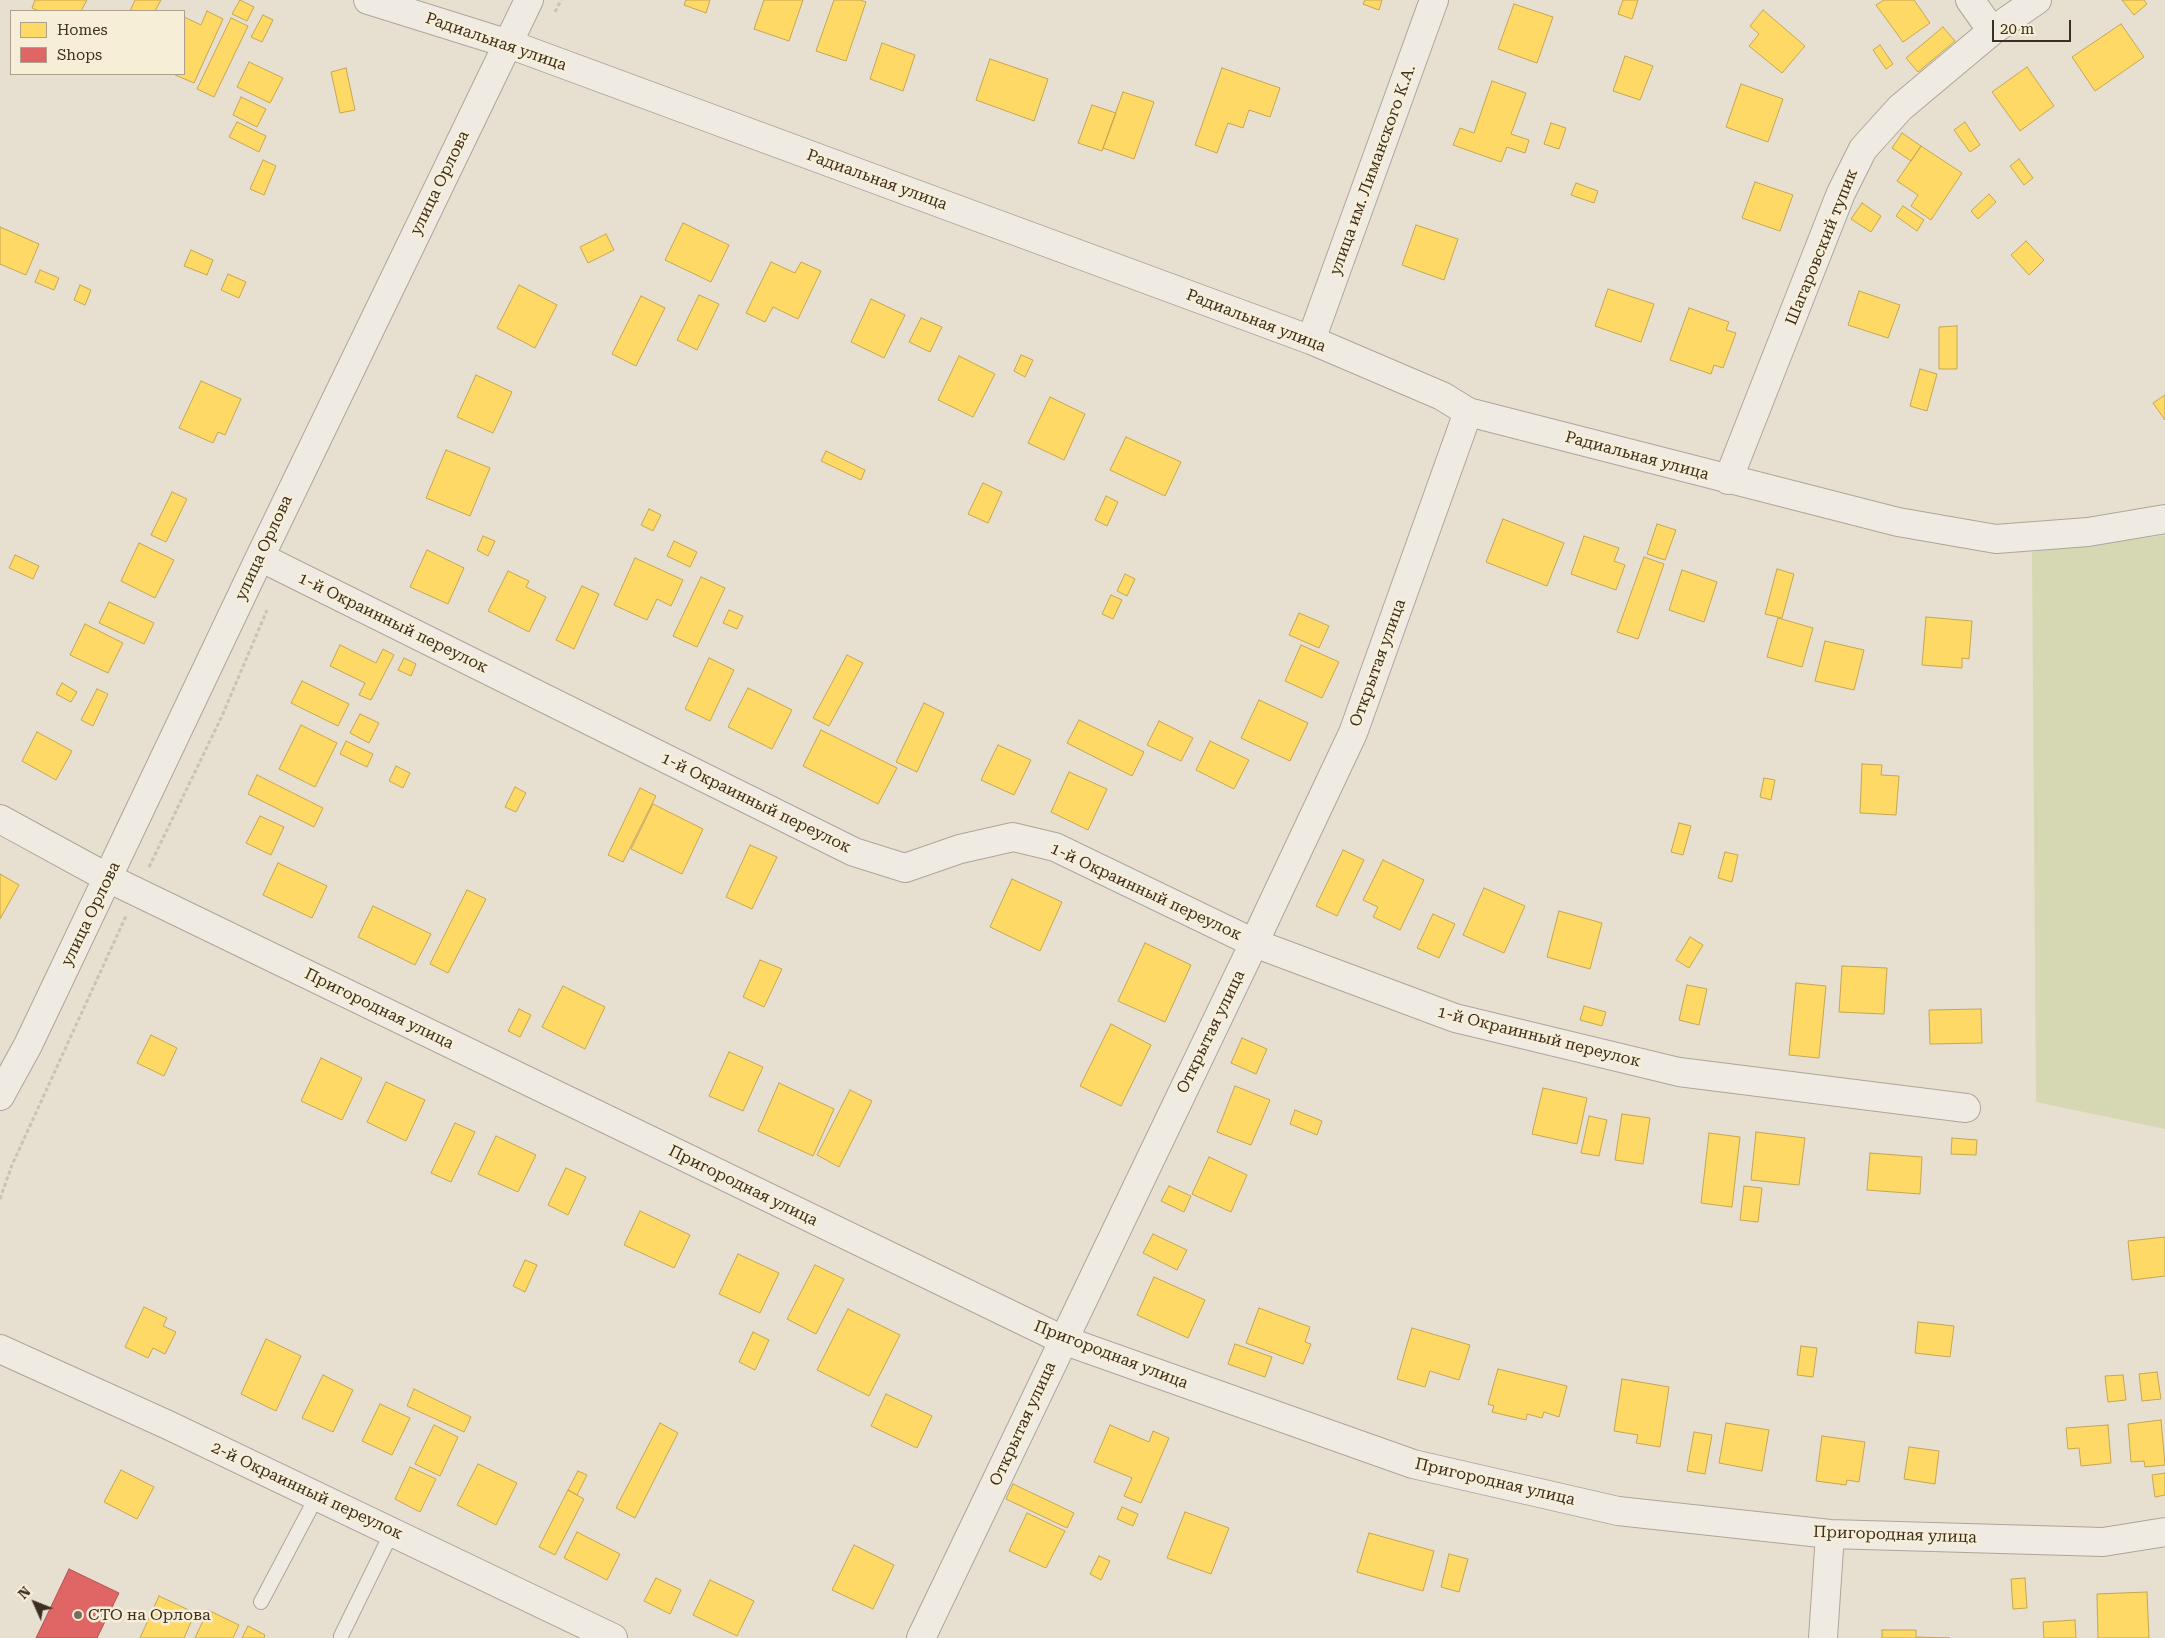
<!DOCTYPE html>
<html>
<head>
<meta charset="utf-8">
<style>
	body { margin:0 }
	#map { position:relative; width:2165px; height:1638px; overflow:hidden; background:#e7e0d1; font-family:"Roboto Serif",serif }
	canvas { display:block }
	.legend { position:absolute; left:10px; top:10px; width:175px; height:65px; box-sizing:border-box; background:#f7eed8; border:1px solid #ada18e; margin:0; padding:6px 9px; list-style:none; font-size:15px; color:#3d2e20 }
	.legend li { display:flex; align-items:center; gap:10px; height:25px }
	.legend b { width:25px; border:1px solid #ada18e }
	.north { position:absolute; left:10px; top:1578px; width:50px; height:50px; -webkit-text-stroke:4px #f7eed8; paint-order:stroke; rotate:314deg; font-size:14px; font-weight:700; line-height:20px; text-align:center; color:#3d2e20 }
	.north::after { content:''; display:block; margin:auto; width:18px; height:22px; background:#3d2e20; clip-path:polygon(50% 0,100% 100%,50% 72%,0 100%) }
	.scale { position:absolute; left:1992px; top:20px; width:79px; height:22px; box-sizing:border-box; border:2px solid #3d2e20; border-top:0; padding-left:6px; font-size:15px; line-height:18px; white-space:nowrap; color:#3d2e20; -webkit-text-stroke:4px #f7eed8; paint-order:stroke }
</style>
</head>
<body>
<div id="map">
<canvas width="2165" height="1638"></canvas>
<ul class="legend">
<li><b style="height:14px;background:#ffd966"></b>Homes</li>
<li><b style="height:14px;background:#e06666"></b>Shops</li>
</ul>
<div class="north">N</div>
<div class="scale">20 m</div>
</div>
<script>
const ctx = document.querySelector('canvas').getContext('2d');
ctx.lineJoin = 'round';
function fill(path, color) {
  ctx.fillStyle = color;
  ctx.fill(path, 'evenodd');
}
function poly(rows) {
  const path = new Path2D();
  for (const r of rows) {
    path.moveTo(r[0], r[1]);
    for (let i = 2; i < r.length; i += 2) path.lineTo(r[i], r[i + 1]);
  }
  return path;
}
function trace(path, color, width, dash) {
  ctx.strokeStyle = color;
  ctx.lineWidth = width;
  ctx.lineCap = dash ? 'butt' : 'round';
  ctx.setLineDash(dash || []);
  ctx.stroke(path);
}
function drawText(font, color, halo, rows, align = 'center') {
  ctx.font = font + ' "Roboto Serif",serif';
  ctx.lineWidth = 5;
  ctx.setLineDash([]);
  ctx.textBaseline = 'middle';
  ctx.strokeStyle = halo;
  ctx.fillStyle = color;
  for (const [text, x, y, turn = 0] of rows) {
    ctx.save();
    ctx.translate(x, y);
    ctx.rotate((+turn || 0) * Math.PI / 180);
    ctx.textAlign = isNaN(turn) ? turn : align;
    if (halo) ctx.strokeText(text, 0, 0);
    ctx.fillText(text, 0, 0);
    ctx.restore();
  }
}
fill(poly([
	[2165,535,2165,1129,2036,1102,2032,552]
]), '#d6d7b3');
const homes = poly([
	[35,0,87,0,81,11,39,11,32,8,35,0],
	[135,0,161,0,155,11,130,11,135,0],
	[240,0,254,7,247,21,232,14,240,0],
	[686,0,710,0,706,13,684,5,686,0],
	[764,0,803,0,789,41,754,29,764,0],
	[834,0,860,0,866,2,846,61,816,51,834,0],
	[1365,0,1382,0,1379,10,1363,4,1365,0],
	[1623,0,1638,0,1632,19,1618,14,1623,0],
	[1884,0,1914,0,1930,23,1903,42,1876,5,1884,0],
	[2122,0,2144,0,2147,4,2134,15,2122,0],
	[1514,4,1553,17,1537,63,1498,49,1514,4],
	[1763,10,1805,46,1782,73,1749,46,1759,34,1750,26,1763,10],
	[207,11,223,19,194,83,173,74,184,74,184,17,201,25,207,11],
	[263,15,273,20,262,42,251,37,263,15],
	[231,18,248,26,214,97,197,89,231,18],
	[2121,24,2144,57,2095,91,2072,57,2121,24],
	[1943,27,1955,41,1918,72,1906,58,1943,27],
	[882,43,915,55,903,91,870,79,882,43],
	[1880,45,1893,64,1886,69,1873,50,1880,45],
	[1625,56,1653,66,1640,100,1613,91,1625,56],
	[990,59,1048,79,1034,121,976,100,990,59],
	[249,62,283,78,270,103,237,87,249,62],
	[2027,67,2054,106,2020,131,1992,92,2027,67],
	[346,68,355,110,340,113,331,72,346,68],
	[1222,68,1280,88,1270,117,1249,110,1243,128,1228,123,1217,153,1195,145,1222,68],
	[1492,81,1526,93,1511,134,1529,140,1525,153,1507,147,1501,162,1453,145,1460,128,1474,133,1492,81],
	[1741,84,1783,99,1768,142,1726,127,1741,84],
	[1123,92,1154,102,1134,159,1103,148,1123,92],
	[241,97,266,109,257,127,233,115,241,97],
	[1092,105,1116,113,1102,151,1078,143,1092,105],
	[237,122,266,136,259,152,229,137,237,122],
	[1965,122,1980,145,1970,152,1954,130,1965,122],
	[1551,123,1566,128,1559,149,1544,144,1551,123],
	[1902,133,1921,146,1911,161,1892,148,1902,133],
	[1921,146,1962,173,1931,220,1911,206,1918,195,1897,181,1921,146],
	[2019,159,2033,178,2024,185,2010,166,2019,159],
	[263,160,276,166,264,195,250,189,263,160],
	[1755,182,1793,195,1780,231,1742,218,1755,182],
	[1576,183,1598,191,1594,203,1571,195,1576,183],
	[1989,194,1996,202,1978,219,1971,211,1989,194],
	[1862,203,1881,216,1871,232,1851,219,1862,203],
	[1903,206,1924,220,1917,231,1896,216,1903,206],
	[683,223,729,245,711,282,665,260,683,223],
	[1416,225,1458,239,1444,280,1402,265,1416,225],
	[0,227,39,244,26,275,0,264,0,227],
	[606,234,614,250,588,263,580,247,606,234],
	[2026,241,2044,260,2029,275,2011,255,2026,241],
	[191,250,213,260,207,275,184,266,191,250],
	[771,262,795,273,801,262,821,271,798,319,773,307,765,322,746,313,771,262],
	[40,270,59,278,54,290,35,282,40,270],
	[228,274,246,282,239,298,221,290,228,274],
	[80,285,91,290,85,305,74,300,80,285],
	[519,285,557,305,535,348,497,328,519,285],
	[1608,289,1654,304,1641,342,1595,326,1608,289],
	[1859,291,1900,305,1888,338,1848,325,1859,291],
	[699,295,719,304,697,350,677,340,699,295],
	[641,296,665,308,636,366,612,354,641,296],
	[871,299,905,315,884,358,851,342,871,299],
	[1689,308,1729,322,1726,330,1736,333,1723,368,1714,365,1711,374,1670,360,1689,308],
	[921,318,942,327,930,352,909,342,921,318],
	[1957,326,1957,369,1939,369,1939,327,1957,326],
	[1021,355,1033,360,1025,377,1014,371,1021,355],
	[959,356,995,374,973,417,938,400,959,356],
	[1920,369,1937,374,1927,411,1910,406,1920,369],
	[476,375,512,392,493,433,457,417,476,375],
	[201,381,241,399,225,435,218,432,213,443,179,428,201,381],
	[2165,395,2165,420,2153,403,2165,395],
	[1050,397,1085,414,1064,460,1028,443,1050,397],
	[1126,437,1181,462,1165,496,1110,470,1126,437],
	[446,450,490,468,470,516,426,498,446,450],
	[826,451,865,470,861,480,821,461,826,451],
	[983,483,1002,492,988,523,968,514,983,483],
	[172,492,187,499,166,542,151,535,172,492],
	[1106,496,1118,502,1107,526,1095,520,1106,496],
	[649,509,661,515,653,531,641,525,649,509],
	[1503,519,1564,543,1547,586,1486,562,1503,519],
	[1657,524,1676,530,1665,560,1647,554,1657,524],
	[483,536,495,541,488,556,477,550,483,536],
	[1584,536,1619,548,1614,561,1625,565,1616,590,1571,574,1584,536],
	[674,541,697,552,690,567,667,556,674,541],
	[139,543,174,560,155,598,121,581,139,543],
	[427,550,464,568,448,604,410,587,427,550],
	[15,555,39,566,33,579,9,568,15,555],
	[1644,557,1664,564,1638,639,1617,632,1644,557],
	[635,558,683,580,671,606,657,599,647,620,614,605,635,558],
	[1777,569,1794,574,1782,618,1765,614,1777,569],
	[1682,570,1717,582,1704,622,1669,610,1682,570],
	[508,571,529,581,526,587,546,597,529,632,488,611,508,571],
	[1125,574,1135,579,1127,596,1117,591,1125,574],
	[701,577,725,588,697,647,673,636,701,577],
	[582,586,599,594,574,649,556,640,582,586],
	[1111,595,1122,600,1113,619,1102,614,1111,595],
	[109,602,154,623,144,644,99,623,109,602],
	[729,610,743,616,737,629,723,623,729,610],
	[1299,613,1329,626,1319,648,1289,635,1299,613],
	[1926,617,1972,621,1969,659,1962,658,1962,668,1922,665,1926,617],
	[1778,618,1813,628,1802,667,1767,657,1778,618],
	[85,624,123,643,108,673,70,655,85,624],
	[1825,641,1864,650,1854,690,1815,681,1825,641],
	[340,645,376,663,383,649,394,655,371,700,359,695,365,683,330,666,340,645],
	[1301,645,1339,662,1322,698,1285,681,1301,645],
	[847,655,863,663,829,726,813,718,847,655],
	[404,658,416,664,411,676,398,670,404,658],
	[709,658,734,670,710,721,685,709,709,658],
	[302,681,349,704,338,726,291,703,302,681],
	[62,683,77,692,71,702,56,694,62,683],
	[748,688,792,710,772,749,728,727,748,688],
	[97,689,108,694,93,726,81,720,97,689],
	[1259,700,1308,723,1290,761,1241,738,1259,700],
	[924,703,944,713,917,772,896,762,924,703],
	[360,714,379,723,369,743,350,733,360,714],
	[1079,720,1144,752,1132,776,1067,743,1079,720],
	[1159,721,1193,738,1181,761,1147,745,1159,721],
	[301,725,337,743,315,787,279,769,301,725],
	[821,730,897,768,878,804,803,766,821,730],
	[37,732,72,751,56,780,22,761,37,732],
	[346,741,373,754,367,767,340,754,346,741],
	[1210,741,1249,760,1234,789,1196,770,1210,741],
	[998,745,1031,760,1014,795,981,780,998,745],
	[1862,764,1882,765,1881,775,1899,776,1896,815,1860,813,1862,764],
	[396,766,410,773,403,788,389,781,396,766],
	[1069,772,1107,789,1088,830,1051,812,1069,772],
	[257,775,323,808,314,827,248,794,257,775],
	[1764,778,1775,780,1771,800,1760,797,1764,778],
	[515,787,526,793,516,812,505,807,515,787],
	[640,788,656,796,623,862,608,855,640,788],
	[653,804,703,829,682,874,631,849,653,804],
	[260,816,284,827,271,855,246,843,260,816],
	[1679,823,1691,826,1683,855,1671,852,1679,823],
	[750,845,777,857,752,909,726,897,750,845],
	[1343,850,1364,860,1337,916,1316,906,1343,850],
	[1725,852,1738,855,1732,882,1718,878,1725,852],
	[1383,860,1424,880,1400,930,1373,917,1378,907,1363,900,1383,860],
	[278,863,327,886,312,918,263,895,278,863],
	[0,874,19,885,0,919,0,874],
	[1012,879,1062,902,1040,951,990,927,1012,879],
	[1484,888,1525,906,1504,953,1463,935,1484,888],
	[467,890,486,899,448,973,430,964,467,890],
	[373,906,431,934,415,965,358,937,373,906],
	[1559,911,1602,923,1590,969,1547,957,1559,911],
	[1433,914,1455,924,1439,958,1417,948,1433,914],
	[1690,937,1703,945,1689,968,1676,960,1690,937],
	[1145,943,1191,965,1165,1022,1118,1001,1145,943],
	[760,960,782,969,764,1007,743,997,760,960],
	[1842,966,1887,968,1884,1014,1839,1012,1842,966],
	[1796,983,1826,986,1819,1058,1789,1055,1796,983],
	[1687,985,1707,989,1699,1025,1679,1020,1687,985],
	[563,986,605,1007,585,1049,542,1027,563,986],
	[1584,1006,1606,1012,1602,1026,1580,1020,1584,1006],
	[519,1009,531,1015,520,1037,508,1031,519,1009],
	[1981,1009,1982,1043,1930,1044,1929,1010,1981,1009],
	[1111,1024,1151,1045,1121,1106,1080,1086,1111,1024],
	[151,1035,177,1048,164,1076,137,1063,151,1035],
	[1242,1038,1267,1049,1256,1074,1231,1063,1242,1038],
	[729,1052,763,1067,743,1111,709,1096,729,1052],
	[321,1058,362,1078,342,1120,301,1101,321,1058],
	[386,1082,425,1100,406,1141,367,1122,386,1082],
	[779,1083,834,1109,813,1156,758,1131,779,1083],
	[1235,1086,1270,1100,1251,1145,1217,1132,1235,1086],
	[1543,1088,1587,1098,1577,1144,1532,1134,1543,1088],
	[850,1090,872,1101,839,1167,817,1155,850,1090],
	[1295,1110,1322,1121,1317,1135,1290,1124,1295,1110],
	[1622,1114,1650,1118,1643,1164,1615,1160,1622,1114],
	[1589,1116,1607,1120,1599,1156,1581,1153,1589,1116],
	[455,1123,475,1132,451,1182,431,1173,455,1123],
	[1756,1132,1805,1138,1799,1185,1751,1180,1756,1132],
	[1709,1133,1740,1137,1732,1207,1701,1203,1709,1133],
	[496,1136,536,1155,518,1192,478,1174,496,1136],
	[1952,1138,1977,1140,1976,1155,1951,1154,1952,1138],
	[1870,1153,1922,1157,1920,1194,1867,1190,1870,1153],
	[1209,1157,1247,1175,1231,1212,1192,1194,1209,1157],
	[566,1168,586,1177,568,1215,548,1205,566,1168],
	[1169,1186,1191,1196,1184,1212,1161,1201,1169,1186],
	[1744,1186,1762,1188,1758,1222,1740,1220,1744,1186],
	[640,1211,690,1235,674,1268,624,1245,640,1211],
	[1153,1234,1187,1250,1177,1270,1143,1253,1153,1234],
	[2165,1237,2165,1276,2132,1280,2128,1241,2165,1237],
	[738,1254,779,1273,760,1313,719,1294,738,1254],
	[525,1260,537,1265,525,1292,513,1286,525,1260],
	[815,1265,844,1279,816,1334,787,1319,815,1265],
	[1154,1277,1205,1300,1188,1338,1137,1315,1154,1277],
	[144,1307,167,1318,163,1326,176,1332,165,1354,153,1348,148,1358,125,1347,144,1307],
	[1259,1308,1310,1327,1305,1342,1311,1344,1303,1364,1246,1343,1259,1308],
	[848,1309,900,1335,869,1396,817,1370,848,1309],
	[1918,1322,1954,1326,1950,1357,1915,1353,1918,1322],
	[1412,1328,1470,1345,1459,1380,1430,1371,1425,1387,1397,1379,1412,1328],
	[753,1332,769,1340,755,1370,739,1362,753,1332],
	[266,1339,301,1356,276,1411,241,1394,266,1339],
	[1235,1344,1272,1357,1265,1377,1228,1364,1235,1344],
	[1801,1346,1817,1348,1813,1377,1797,1375,1801,1346],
	[1498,1369,1567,1386,1559,1417,1544,1412,1542,1418,1527,1414,1526,1420,1492,1412,1494,1406,1488,1404,1498,1369],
	[2157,1372,2161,1399,2142,1401,2139,1374,2157,1372],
	[323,1375,353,1390,333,1432,302,1418,323,1375],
	[2123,1375,2126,1400,2108,1402,2105,1376,2123,1375],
	[1622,1379,1669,1387,1660,1447,1636,1443,1638,1435,1614,1431,1622,1379],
	[414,1389,471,1417,464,1432,407,1406,414,1389],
	[886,1394,932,1416,917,1448,871,1426,886,1394],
	[380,1404,410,1418,392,1455,362,1441,380,1404],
	[2161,1420,2165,1465,2145,1467,2144,1461,2131,1462,2128,1424,2161,1420],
	[660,1423,678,1433,635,1518,616,1508,660,1423],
	[1726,1423,1769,1430,1762,1471,1719,1463,1726,1423],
	[434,1425,458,1437,440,1476,415,1464,434,1425],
	[1110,1425,1149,1442,1153,1431,1169,1438,1141,1503,1124,1496,1132,1478,1094,1462,1110,1425],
	[2108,1425,2111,1463,2081,1466,2079,1448,2068,1449,2066,1428,2108,1425],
	[1694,1432,1712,1435,1705,1474,1687,1471,1694,1432],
	[1822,1436,1865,1442,1859,1482,1847,1480,1846,1485,1816,1481,1822,1436],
	[1909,1447,1939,1451,1935,1484,1904,1479,1909,1447],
	[478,1464,517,1483,496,1525,457,1505,478,1464],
	[410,1467,436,1479,420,1512,395,1499,410,1467],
	[121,1470,154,1487,137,1519,104,1502,121,1470],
	[578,1471,587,1475,577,1495,568,1490,578,1471],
	[2165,1473,2165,1495,2155,1497,2152,1475,2165,1473],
	[1013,1484,1074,1513,1067,1528,1006,1499,1013,1484],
	[568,1490,584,1499,555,1555,539,1547,568,1490],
	[1122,1507,1138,1514,1133,1526,1117,1519,1122,1507],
	[1185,1512,1229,1528,1211,1574,1167,1558,1185,1512],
	[1027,1513,1065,1531,1046,1568,1009,1551,1027,1513],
	[577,1532,620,1554,607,1580,564,1558,577,1532],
	[1369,1533,1434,1551,1423,1591,1357,1572,1369,1533],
	[854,1545,894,1565,873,1609,832,1590,854,1545],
	[1449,1554,1468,1559,1459,1592,1441,1587,1449,1554],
	[1099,1556,1110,1561,1101,1580,1090,1574,1099,1556],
	[656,1578,681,1590,670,1614,644,1601,656,1578],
	[2025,1578,2027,1608,2013,1609,2011,1579,2025,1578],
	[710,1580,754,1601,737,1636,693,1615,710,1580],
	[2147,1592,2149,1638,2098,1638,2097,1594,2147,1592],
	[159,1596,195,1613,184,1638,140,1638,159,1596],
	[208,1610,239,1625,233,1638,195,1638,208,1610],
	[2075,1620,2076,1638,2044,1638,2043,1622,2075,1620],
	[248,1626,265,1635,264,1638,242,1638,248,1626],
	[1882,1630,1916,1630,1916,1637,1950,1638,1882,1638,1882,1630]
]);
fill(homes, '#ffd966');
trace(homes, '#c5a651', 1);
const shops = poly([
	[69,1569,119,1593,97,1638,36,1638,69,1569]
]);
fill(shops, '#e06666');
trace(shops, '#af5551', 1);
const lane = poly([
	[261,1602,317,1496],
	[341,1636,392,1532]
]);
const street = poly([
	[368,0,509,44,1311,340,1442,396,1468,412,1898,522,1996,539,2088,532,2165,519],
	[1970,0,1992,31,2037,0],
	[1311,340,1434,0],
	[1728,480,1841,193,1863,149,1900,108,1992,31],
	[260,557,854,852,905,868,960,849,1013,837,1055,847,1254,943,1455,1018,1679,1072,1966,1108],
	[0,819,108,878,1063,1340,1413,1464,1618,1511,1830,1534,2103,1542,2165,1532],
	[0,1096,28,1045,260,557,529,0],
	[0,1349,168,1425,613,1638],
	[921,1638,1254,943,1353,733,1468,412],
	[1823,1638,1830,1534]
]);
trace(lane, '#ada599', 16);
trace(street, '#ada599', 30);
trace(poly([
	[555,12,561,0],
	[149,867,222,716,267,610],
	[0,1199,12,1165,126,916]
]), '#c8c2b9', 3, [4, 2.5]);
trace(lane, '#efebe3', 14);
trace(street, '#efebe3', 28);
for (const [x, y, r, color] of [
	[78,1615,5,"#786c5e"]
]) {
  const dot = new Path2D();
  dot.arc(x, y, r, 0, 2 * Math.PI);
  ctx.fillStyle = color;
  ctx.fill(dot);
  trace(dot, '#f7eed8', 2);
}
drawText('16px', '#3d2e20', '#f7eed8', [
	["Радиальная улица",496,42,19],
	["улица им. Лиманского К.А.",1373,170,-70],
	["Радиальная улица",877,180,20],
	["улица Орлова",440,183,-64],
	["Шагаровский тупик",1822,247,-68],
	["Радиальная улица",1256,321,21],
	["Радиальная улица",1637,456,15],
	["улица Орлова",264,548,-65],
	["1-й Окраинный переулок",393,623,26],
	["Открытая улица",1378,663,-70],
	["1-й Окраинный переулок",756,803,26],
	["1-й Окраинный переулок",1146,892,25],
	["улица Орлова",91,914,-64],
	["Пригородная улица",379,1009,26],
	["Открытая улица",1211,1032,-64],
	["1-й Окраинный переулок",1539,1037,14],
	["Пригородная улица",743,1186,26],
	["Пригородная улица",1111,1355,21],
	["Открытая улица",1023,1424,-65],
	["Пригородная улица",1495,1482,13],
	["2-й Окраинный переулок",307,1491,25],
	["Пригородная улица",1895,1535,2]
]);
drawText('16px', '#3d2e20', '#f7eed8', [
	["СТО на Орлова",88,1615]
], 'left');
</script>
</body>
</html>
